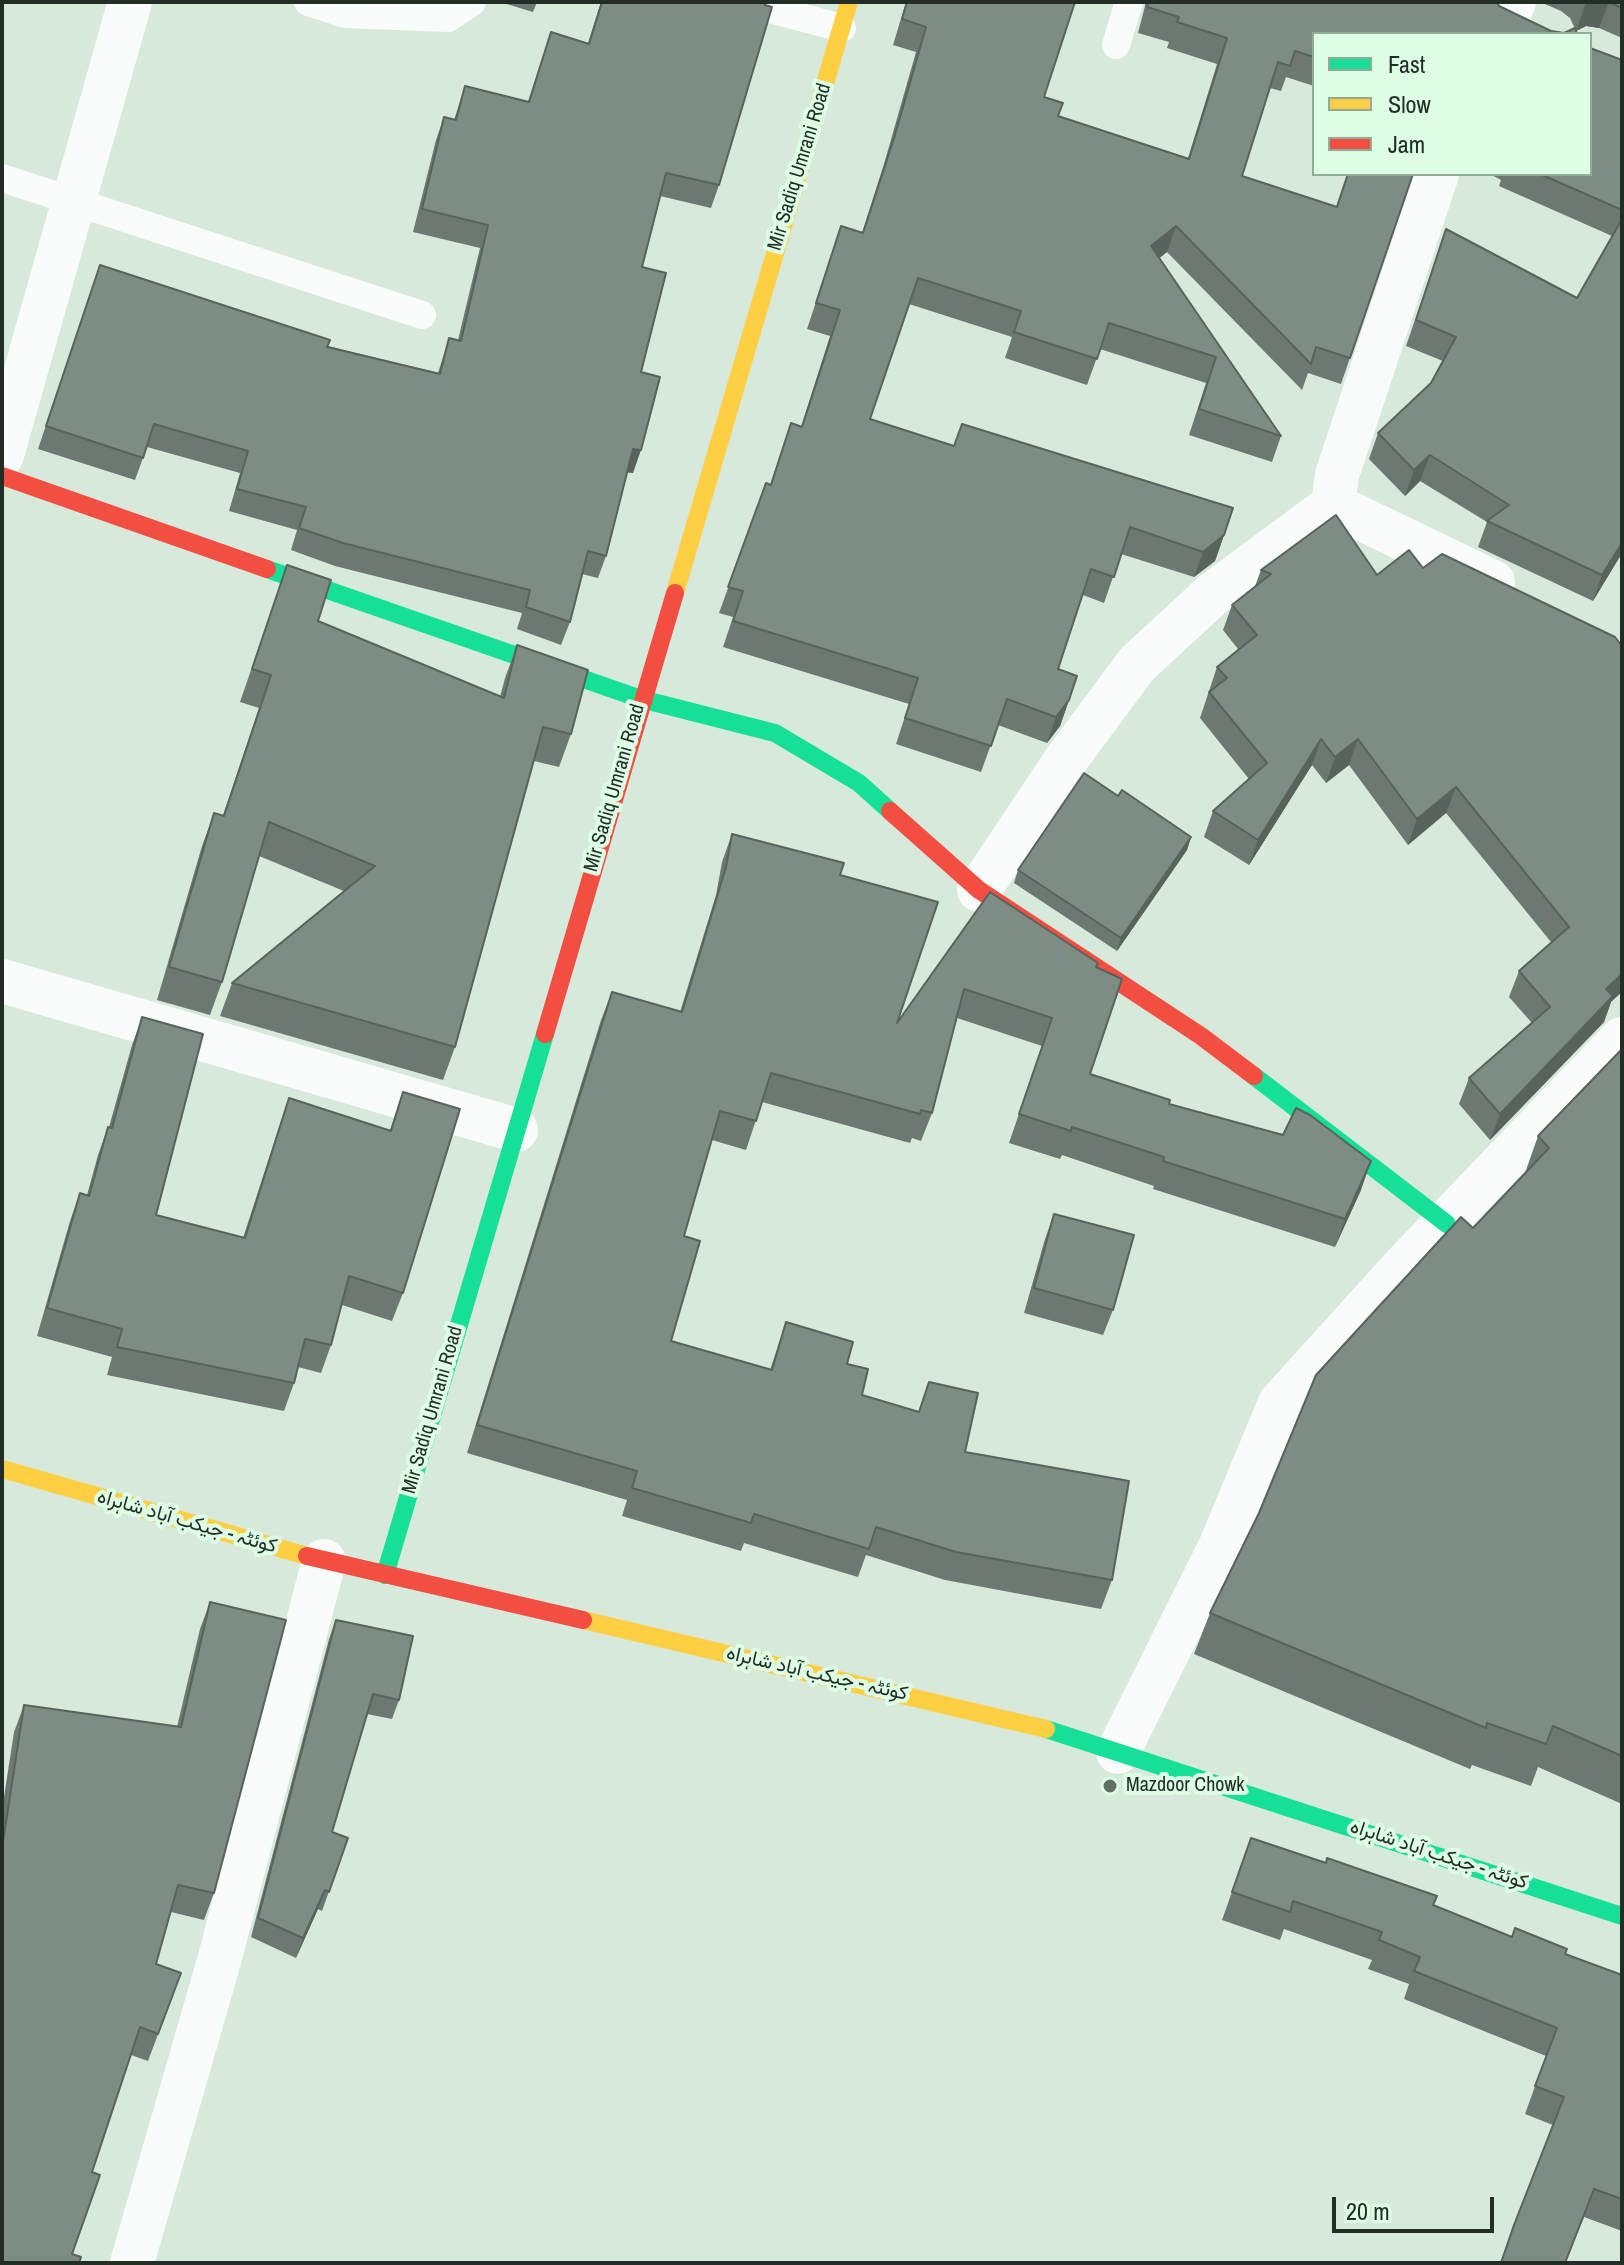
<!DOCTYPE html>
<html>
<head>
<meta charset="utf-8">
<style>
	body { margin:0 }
	#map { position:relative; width:1624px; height:2265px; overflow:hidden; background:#d7e9db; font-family:"Archivo Narrow",sans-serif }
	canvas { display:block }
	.frame { position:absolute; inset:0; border:4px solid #222e25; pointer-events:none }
	.legend { position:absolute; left:1312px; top:32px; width:280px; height:144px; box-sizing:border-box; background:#ddfde5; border:2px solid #92aa98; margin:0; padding:10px 14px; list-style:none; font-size:24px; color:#222e25 }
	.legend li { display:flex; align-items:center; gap:16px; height:40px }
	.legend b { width:40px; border:2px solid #92aa98 }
	.scale { position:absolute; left:1332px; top:2197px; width:162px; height:36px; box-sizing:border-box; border:4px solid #222e25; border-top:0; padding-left:10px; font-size:24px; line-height:28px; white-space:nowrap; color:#222e25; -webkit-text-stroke:6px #ddfde5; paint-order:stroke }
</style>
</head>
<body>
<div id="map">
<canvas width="1624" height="2265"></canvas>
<div class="frame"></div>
<ul class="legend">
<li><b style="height:10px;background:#16e098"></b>Fast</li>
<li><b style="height:10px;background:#ffcf43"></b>Slow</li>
<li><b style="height:10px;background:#f24e42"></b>Jam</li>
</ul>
<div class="scale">20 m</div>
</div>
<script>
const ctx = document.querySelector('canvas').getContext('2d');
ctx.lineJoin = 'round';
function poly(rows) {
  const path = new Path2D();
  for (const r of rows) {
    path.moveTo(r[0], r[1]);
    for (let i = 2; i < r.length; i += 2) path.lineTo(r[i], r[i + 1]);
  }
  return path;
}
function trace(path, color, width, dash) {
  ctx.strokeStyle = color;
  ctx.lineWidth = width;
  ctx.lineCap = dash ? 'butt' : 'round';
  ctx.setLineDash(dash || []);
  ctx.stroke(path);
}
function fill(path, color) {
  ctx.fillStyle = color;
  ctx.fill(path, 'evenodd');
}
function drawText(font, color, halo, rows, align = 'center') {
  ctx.font = font + ' "Archivo Narrow",Vazirmatn,sans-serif';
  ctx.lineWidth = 8;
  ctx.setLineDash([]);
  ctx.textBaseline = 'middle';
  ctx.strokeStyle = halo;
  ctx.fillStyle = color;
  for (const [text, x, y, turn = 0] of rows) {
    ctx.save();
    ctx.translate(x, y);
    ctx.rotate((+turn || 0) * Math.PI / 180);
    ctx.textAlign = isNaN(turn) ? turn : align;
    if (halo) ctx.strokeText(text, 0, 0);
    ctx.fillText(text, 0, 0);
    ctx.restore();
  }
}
trace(poly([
	[308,2,345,14,448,18,472,2],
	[743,2,842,28],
	[1116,45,1129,2],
	[2,178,422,315]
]), '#f9fcfa', 28);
trace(poly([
	[1500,34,1514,2],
	[2,455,130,2],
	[1333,505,1337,475,1437,174],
	[1333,505,1493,582],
	[979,890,1065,761,1137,664,1214,593,1333,505],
	[2,981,516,1130],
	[1118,1752,1221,1545,1280,1403,1404,1266,1622,1039],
	[132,2263,219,1961,324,1561]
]), '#f9fcfa', 44);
trace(poly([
	[267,569,641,699,775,733,859,783,890,811],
	[1254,1076,1447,1224],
	[385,1575,545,1034],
	[1046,1729,1622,1916]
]), '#16e098', 18);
trace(poly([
	[675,593,849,2],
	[2,1469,307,1556],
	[583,1620,1046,1729]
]), '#ffcf43', 18);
trace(poly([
	[2,476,267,569],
	[890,811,979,890,1201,1036,1254,1076],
	[545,1034,675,593],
	[307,1556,583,1620]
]), '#f24e42', 18);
fill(poly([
	[500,2,537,2,533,12],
	[601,2,766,2,719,185,711,208,660,196,642,267,641,372,633,473,627,472,606,556,598,578,582,574,570,622,561,645,517,629,522,613,335,566,291,550,297,530,229,511,240,473,147,447,135,480,38,449,92,288,438,373,449,338,458,340,480,248,413,232,436,140,444,117,454,120,465,86,528,102,551,32,588,43],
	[906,2,1075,2,1044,97,1058,116,1188,158,1217,64,1167,48,1169,42,1138,33,1145,6,1145,2,1497,2,1499,6,1551,31,1577,34,1314,34,1314,86,1286,77,1281,91,1270,88,1242,176,1336,207,1347,174,1413,174,1341,384,1308,373,1302,390,1167,252,1159,258,1281,436,1272,462,1189,435,1206,383,1100,349,1087,385,1005,358,1012,337,909,304,870,419,1224,535,1215,561,1194,577,1121,554,1104,603,1083,595,1058,669,1069,700,1060,726,1047,743,998,725,981,772,896,744,909,704,723,647,733,617,719,613,766,483,770,485,791,423,801,427,830,336,807,329,841,226,862,233,884,164,916,52,893,45],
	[1540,2,1622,2,1622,38,1599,28,1586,26,1576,31,1570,18,1561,11],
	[1622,60,1622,553,1593,601,1478,547,1487,522,1420,481,1405,496,1369,459,1378,433,1431,383,1443,361,1406,346,1446,229,1577,298,1612,236,1499,186,1501,180,1490,174,1590,174],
	[287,565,318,621,500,697,505,678,517,645,571,734,559,767,534,761,455,1047,443,1080,220,1016,232,983,344,891,259,856,222,982,210,1015,157,1000,202,846,214,813,223,815,259,708,240,702],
	[1423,568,1611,1002,1604,1022,1490,1140,1459,1104,1469,1078,1532,1023,1509,997,1519,971,1551,942,1446,813,1408,845,1349,765,1326,783,1312,765,1249,865,1204,837,1213,811,1249,779,1200,718,1217,667,1238,649,1223,630,1232,605,1255,586,1261,570,1377,575],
	[1118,796,1191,837,1187,850,1117,951,1014,883,1018,870],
	[732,834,840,875,897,1023,990,892,1097,967,1090,1074,1169,1104,1361,1190,1335,1247,1153,1189,1154,1186,1062,1155,1060,1159,1009,1143,1042,1046,957,1018,932,1113,921,1141,912,1138,910,1143,762,1102,746,1150,712,1140,684,1236,671,1341,770,1370,786,1322,847,1364,862,1395,919,1412,929,1382,965,1452,1112,1580,1101,1609,945,1580,866,1555,858,1577,744,1543,741,1551,622,1516,627,1500,467,1453,601,1020,612,992,680,1012,716,895,722,862],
	[142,1017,156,1215,243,1238,279,1127,289,1098,390,1130,403,1092,403,1293,392,1321,342,1305,331,1345,321,1373,298,1367,294,1383,284,1411,107,1375,112,1357,37,1336,70,1221,80,1193,87,1195,98,1155,108,1127,109,1127,132,1045],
	[1622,1049,1622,1804,1538,1767,1531,1786,1472,1765,1470,1769,1194,1654,1210,1613,1473,1228,1525,1173,1538,1136],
	[1054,1214,1113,1310,1103,1335,1024,1313,1045,1239],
	[210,1602,214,1893,204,1920,171,1912,156,1964,181,1973,148,2061,131,2055,92,2172,72,2254,2,2263,2,1810,14,1732,24,1705,177,1727,200,1629],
	[336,1620,399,1700,392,1719,367,1714,332,1832,348,1838,322,1911,318,1909,296,1958,251,1937,329,1639],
	[1251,1838,1434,1905,1512,1937,1565,1954,1622,1975,1622,2231,1584,2217,1565,2263,1500,2263,1514,2225,1553,2125,1525,2114,1546,2056,1404,1999,1409,1984,1368,1969,1372,1960,1284,1929,1280,1940,1222,1920]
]), '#6c7972');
fill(poly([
	[1592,2,1609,2,1599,28,1586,26,1576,31,1585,5],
	[1176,226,1167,252,1142,272,1151,246],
	[633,449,641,450,633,473,625,472],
	[1430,455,1420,481,1405,496,1414,470],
	[1224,535,1215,561,1194,577,1203,552],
	[1622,543,1622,553,1593,601,1602,575],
	[1069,700,1060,726,1047,743,1056,717],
	[1321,739,1312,765,1249,865,1258,840],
	[1358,739,1349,765,1326,783,1335,757],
	[1456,787,1446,813,1408,845,1417,819],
	[1191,837,1187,850,1117,951,1121,938],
	[1622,974,1622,992,1611,1002,1604,1022,1490,1140,1500,1114,1606,989],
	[1371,1161,1361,1190,1335,1247,1345,1219],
	[325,1890,318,1909,296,1958,303,1938]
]), '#58635c');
const building = poly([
	[602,2,766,2,765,5,772,7,719,185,666,173,642,267,666,273,641,372,660,377,641,450,633,449,606,556,588,551,570,622,526,607,530,590,343,543,299,528,306,507,237,489,248,451,154,424,143,458,46,426,100,265,330,340,327,347,440,374,449,338,461,341,488,225,422,209,444,117,456,120,465,86,529,102,551,32,589,44,602,2],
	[907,2,1075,2,1044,97,1063,103,1058,116,1189,159,1227,38,1177,22,1179,17,1147,7,1148,2,1497,2,1499,6,1551,31,1564,33,1575,28,1577,34,1314,34,1314,57,1295,51,1290,66,1278,62,1242,176,1337,207,1348,174,1413,174,1350,358,1316,347,1311,364,1176,226,1151,246,1281,436,1199,409,1216,357,1109,323,1097,359,1014,332,1021,311,918,278,870,419,954,446,962,424,1233,508,1224,535,1203,552,1130,527,1114,577,1091,569,1058,669,1077,676,1069,700,1056,717,1007,699,991,746,905,718,918,678,733,621,743,591,728,587,766,483,771,485,791,423,802,427,840,310,816,303,841,226,863,233,894,138,926,27,902,19,907,2],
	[1609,2,1622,2,1622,8,1609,2],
	[1590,48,1622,60,1622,210,1540,174,1590,174,1590,48],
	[1622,219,1622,543,1602,575,1487,521,1509,505,1430,455,1414,470,1378,433,1431,383,1456,337,1416,320,1446,229,1577,298,1622,219],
	[1336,515,1377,575,1409,550,1423,568,1442,554,1615,637,1622,646,1622,974,1606,989,1613,996,1500,1114,1469,1078,1550,1007,1519,971,1569,927,1456,787,1417,819,1358,739,1335,757,1321,739,1258,840,1213,811,1267,763,1209,692,1227,678,1217,667,1257,635,1232,605,1271,574,1261,570,1336,515],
	[287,565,331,580,318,621,504,698,517,645,588,670,571,734,543,727,455,1047,232,983,375,866,269,822,222,982,169,967,214,813,224,816,271,675,252,669,287,565],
	[1084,773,1118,796,1122,790,1191,837,1121,938,1018,870,1084,773],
	[732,834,844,863,840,875,938,902,897,1023,990,892,1098,963,1096,967,1122,979,1090,1074,1170,1100,1169,1104,1283,1135,1296,1108,1310,1115,1371,1161,1345,1219,1163,1161,1164,1157,1072,1127,1071,1131,1019,1114,1052,1018,964,989,932,1113,921,1110,920,1114,771,1073,756,1121,720,1111,684,1236,700,1241,671,1341,772,1370,786,1322,853,1342,847,1364,868,1369,862,1395,919,1412,929,1382,978,1393,965,1452,1129,1481,1112,1580,956,1552,876,1527,869,1549,754,1514,751,1523,632,1488,637,1471,477,1425,612,992,682,1012,726,867,732,834],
	[142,1017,203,1034,156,1215,245,1238,289,1098,391,1131,403,1092,460,1109,403,1293,349,1276,331,1345,305,1339,294,1383,117,1347,122,1329,47,1308,80,1193,89,1196,108,1127,112,1128,142,1017],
	[1622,1049,1621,1477,1622,1756,1553,1726,1546,1744,1487,1723,1486,1728,1210,1613,1259,1513,1316,1375,1461,1217,1473,1228,1549,1148,1538,1136,1622,1049],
	[1054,1214,1134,1235,1113,1310,1034,1288,1054,1214],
	[210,1602,286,1620,214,1893,178,1885,156,1964,181,1973,158,2034,140,2027,92,2172,100,2175,72,2254,81,2257,79,2263,2,2263,2,1848,24,1705,181,1727,210,1602],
	[336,1620,413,1636,399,1700,373,1694,332,1832,348,1838,329,1892,325,1890,303,1938,258,1918,336,1620],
	[1251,1838,1326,1863,1327,1858,1437,1896,1433,1905,1512,1937,1515,1928,1567,1949,1565,1954,1622,1975,1622,2199,1594,2189,1565,2263,1501,2263,1514,2225,1564,2097,1535,2086,1557,2028,1414,1971,1420,1957,1379,1940,1382,1932,1293,1901,1290,1912,1232,1892,1251,1838]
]);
fill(building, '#7d8d84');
trace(building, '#58635c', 2);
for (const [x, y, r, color] of [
	[1110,1786,8,"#616f65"]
]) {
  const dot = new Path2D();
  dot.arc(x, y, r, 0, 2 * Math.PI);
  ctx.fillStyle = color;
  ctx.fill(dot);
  trace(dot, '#ddfde5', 3);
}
drawText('20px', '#222e25', '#ddfde5', [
	["Mir Sadiq Umrani Road",800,167,-73],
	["Mir Sadiq Umrani Road",615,788,-74],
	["Mir Sadiq Umrani Road",433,1410,-74],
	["کوئٹہ - جیکب آباد شاہراہ",187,1522,16],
	["کوئٹہ - جیکب آباد شاہراہ",817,1674,13],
	["کوئٹہ - جیکب آباد شاہراہ",1439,1855,18]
]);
drawText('20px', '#222e25', '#ddfde5', [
	["Mazdoor Chowk",1126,1786]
], 'left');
</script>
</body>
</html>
